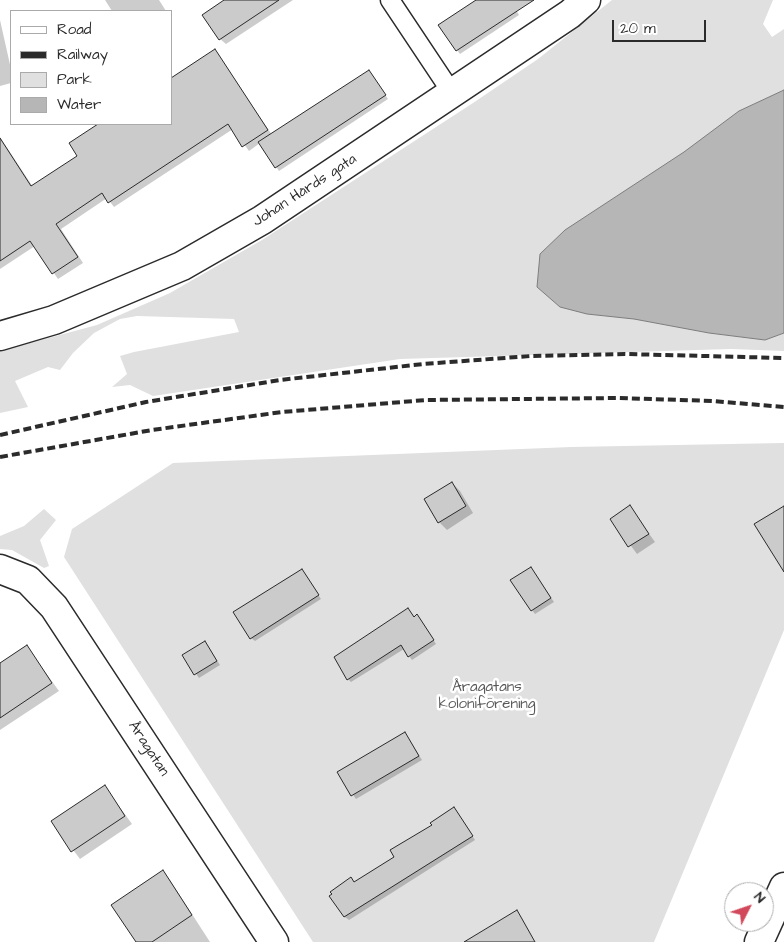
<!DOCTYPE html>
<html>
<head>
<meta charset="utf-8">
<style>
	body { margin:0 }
	#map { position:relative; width:784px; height:942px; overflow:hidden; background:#fff; font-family:"Architects Daughter",sans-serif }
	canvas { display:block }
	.legend { position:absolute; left:10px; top:10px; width:162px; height:115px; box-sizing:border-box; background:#fff; border:1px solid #aaa; margin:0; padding:6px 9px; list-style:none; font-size:15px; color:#2b2b2b }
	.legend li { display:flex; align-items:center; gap:10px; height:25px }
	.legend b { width:25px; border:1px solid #aaa }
	.north { position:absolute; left:724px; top:882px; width:50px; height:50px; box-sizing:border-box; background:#fff; border:1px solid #aaa; border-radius:50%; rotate:49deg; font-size:14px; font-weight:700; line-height:20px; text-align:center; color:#2b2b2b }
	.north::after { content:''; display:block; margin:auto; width:18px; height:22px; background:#d1495b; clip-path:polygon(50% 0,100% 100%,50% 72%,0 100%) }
	.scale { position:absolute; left:612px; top:20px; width:94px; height:22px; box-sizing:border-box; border:2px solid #2b2b2b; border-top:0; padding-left:6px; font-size:15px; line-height:18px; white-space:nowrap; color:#2b2b2b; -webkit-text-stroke:4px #fff; paint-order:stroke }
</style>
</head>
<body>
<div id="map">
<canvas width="784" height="942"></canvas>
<ul class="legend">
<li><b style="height:6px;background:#fff"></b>Road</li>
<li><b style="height:6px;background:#2b2b2b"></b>Railway</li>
<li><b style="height:14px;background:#e0e0e0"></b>Park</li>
<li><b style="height:14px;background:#b6b6b6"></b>Water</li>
</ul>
<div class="north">N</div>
<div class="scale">20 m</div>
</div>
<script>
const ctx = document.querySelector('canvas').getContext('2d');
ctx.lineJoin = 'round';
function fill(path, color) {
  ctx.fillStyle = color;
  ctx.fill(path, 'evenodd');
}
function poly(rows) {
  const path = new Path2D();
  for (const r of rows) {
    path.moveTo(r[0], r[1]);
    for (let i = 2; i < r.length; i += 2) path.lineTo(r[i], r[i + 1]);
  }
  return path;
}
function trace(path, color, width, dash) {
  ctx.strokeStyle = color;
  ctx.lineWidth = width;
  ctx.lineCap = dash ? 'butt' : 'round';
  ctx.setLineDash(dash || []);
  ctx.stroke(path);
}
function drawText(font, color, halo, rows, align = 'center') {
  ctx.font = font + ' "Architects Daughter",sans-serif';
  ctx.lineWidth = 5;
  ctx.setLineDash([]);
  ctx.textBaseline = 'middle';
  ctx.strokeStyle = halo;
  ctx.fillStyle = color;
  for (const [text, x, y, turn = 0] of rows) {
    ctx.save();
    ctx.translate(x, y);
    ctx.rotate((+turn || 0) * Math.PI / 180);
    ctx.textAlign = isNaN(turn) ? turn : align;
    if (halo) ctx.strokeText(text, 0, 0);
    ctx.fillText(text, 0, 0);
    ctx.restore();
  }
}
fill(poly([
	[612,0,773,0,763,24,772,37,784,29,784,351,731,349,400,359,153,396,130,385,112,387,127,374,120,356,134,352,239,332,234,319,137,316,120,319,94,333,73,353,60,370,48,367,15,381,28,407,0,413,0,351,97,325,170,293,262,240,473,103,538,59],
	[784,443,784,630,654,942,313,942,64,557,72,529,173,463,571,447],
	[44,509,56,520,40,540,49,566,44,568,12,550,0,549,0,536,24,526]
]), '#e0e0e0');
const water = poly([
	[784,90,784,333,765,340,709,333,634,319,587,314,560,307,537,287,540,254,565,230,684,152,739,111,784,90]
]);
fill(water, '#b6b6b6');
trace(water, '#7e7e7e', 1);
fill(poly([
	[105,0,159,0,166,11,112,11],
	[226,0,293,0,226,44,220,39],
	[478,0,510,0,519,15,460,54,457,50],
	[0,20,11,69,11,83,0,86],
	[215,51,272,135,369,71,388,99,279,171,260,143,249,151,233,129,114,207,107,198,61,229,83,263,58,279,35,246,0,269,0,137,33,187,79,157,71,143,101,124,171,124],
	[452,483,460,491,473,513,447,530,439,522,426,500],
	[630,507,655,542,637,554,612,520],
	[302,571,321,599,255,641,251,638],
	[534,572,554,602,535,614,532,610],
	[408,610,415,618,420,619,436,644,412,660,404,649,351,682,348,679],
	[205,642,220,665,199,678,183,656],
	[26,646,59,691,0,730,0,664],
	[405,733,422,760,356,799,338,773],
	[105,787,132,824,80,859,52,822],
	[457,812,475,840,349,920,345,917,331,896,351,879,355,883,396,858],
	[163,872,170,880,210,942,138,942]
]), '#0003');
const building = poly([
	[224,0,279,0,219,40,202,15,224,0],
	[476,0,534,0,456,51,438,25,476,0],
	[215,49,268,130,242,147,228,124,108,203,102,193,56,224,78,257,52,274,30,241,0,261,0,138,31,186,77,156,69,143,98,124,171,124,171,78,215,49],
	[369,70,386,95,275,168,258,142,369,70],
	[452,482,466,506,438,523,424,499,452,482],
	[630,505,649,534,628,547,610,519,630,505],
	[784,506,784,572,754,524,784,506],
	[531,567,551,598,531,611,510,580,531,567],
	[302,569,319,595,250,639,233,612,302,569],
	[408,608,414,617,417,614,434,640,408,657,401,645,347,680,334,657,408,608],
	[205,641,217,661,194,675,182,655,205,641],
	[27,645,52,683,0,718,0,663,27,645],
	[405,732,419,756,351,796,337,772,405,732],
	[105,785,125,816,71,852,51,821,105,785],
	[454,807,473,836,344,917,329,896,332,894,330,892,351,877,354,882,394,857,390,850,432,825,430,823,454,807],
	[163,870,192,915,152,942,136,942,111,905,163,870],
	[517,910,535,942,464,942,517,910]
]);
fill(building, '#cbcbcb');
trace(building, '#2b2b2b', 1);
const service = poly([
	[390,0,452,93]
]);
const minor = poly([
	[0,336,54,320,182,266,262,220,570,14,586,0],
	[0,569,28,580,54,607,274,942]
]);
const tertiary = poly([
	[759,942,784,887]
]);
trace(service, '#2b2b2b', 21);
trace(minor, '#2b2b2b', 31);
trace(tertiary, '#2b2b2b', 31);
trace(service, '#fff', 18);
trace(minor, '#fff', 28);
trace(tertiary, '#fff', 28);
trace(poly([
	[0,435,146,402,280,380,423,364,531,356,625,354,784,358],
	[0,457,152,430,282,412,426,400,619,398,713,401,784,407]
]), '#2b2b2b', 4, [8, 4]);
drawText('15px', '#2b2b2b', '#fff', [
	["Johan Hårds gata",305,191,-33],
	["Åragatan",148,749,57]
]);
drawText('15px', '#585858', '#fff', [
	["Åragatans",487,688],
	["koloniförening",487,705]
]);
</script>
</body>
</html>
